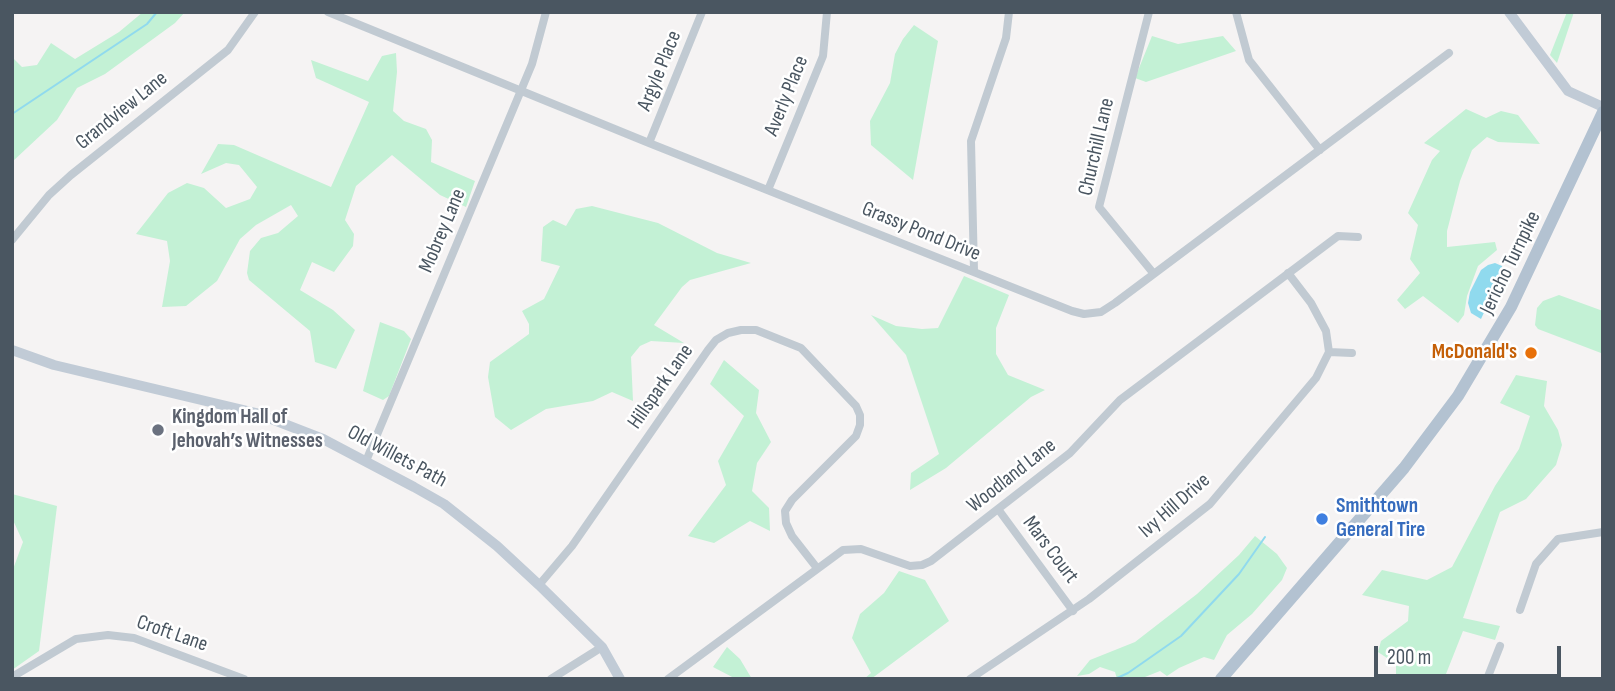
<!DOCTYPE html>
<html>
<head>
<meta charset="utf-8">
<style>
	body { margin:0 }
	#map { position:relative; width:1615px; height:691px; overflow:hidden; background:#f5f3f3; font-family:"Sofia Sans Condensed",sans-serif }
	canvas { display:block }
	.frame { position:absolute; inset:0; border:14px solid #4a5661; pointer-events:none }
	.scale { position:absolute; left:1374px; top:646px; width:187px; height:32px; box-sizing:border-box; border:4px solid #4a5661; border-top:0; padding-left:9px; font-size:21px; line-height:24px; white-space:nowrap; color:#4a5661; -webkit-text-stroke:5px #fff; paint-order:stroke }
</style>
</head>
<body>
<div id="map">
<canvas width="1615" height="691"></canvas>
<div class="frame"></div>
<div class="scale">200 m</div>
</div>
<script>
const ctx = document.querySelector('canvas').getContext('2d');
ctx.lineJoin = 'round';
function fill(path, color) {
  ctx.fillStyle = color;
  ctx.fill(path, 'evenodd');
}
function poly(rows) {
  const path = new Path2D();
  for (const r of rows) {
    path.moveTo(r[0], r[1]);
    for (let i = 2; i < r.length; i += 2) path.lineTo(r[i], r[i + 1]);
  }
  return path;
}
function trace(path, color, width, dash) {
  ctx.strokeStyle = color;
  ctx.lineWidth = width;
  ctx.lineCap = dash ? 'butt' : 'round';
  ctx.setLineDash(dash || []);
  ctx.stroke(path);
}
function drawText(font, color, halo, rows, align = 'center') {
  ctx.font = font + ' "Sofia Sans Condensed",sans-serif';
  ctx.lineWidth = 5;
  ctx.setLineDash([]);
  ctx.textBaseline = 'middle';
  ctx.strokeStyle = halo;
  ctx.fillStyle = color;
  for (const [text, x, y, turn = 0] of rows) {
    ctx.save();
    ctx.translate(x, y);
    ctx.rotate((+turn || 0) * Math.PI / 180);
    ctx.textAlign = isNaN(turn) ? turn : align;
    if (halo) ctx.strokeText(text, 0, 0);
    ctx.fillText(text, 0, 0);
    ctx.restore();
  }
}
fill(poly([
	[143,12,185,12,175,23,105,74,77,88,57,120,12,162,12,57,22,67,37,65,51,43,75,59,119,32],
	[1567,12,1574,12,1557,63,1550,55],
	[914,25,938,41,913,180,871,145,870,121,890,83,895,54,903,39],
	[1152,36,1178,44,1223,36,1236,51,1146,82,1135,78],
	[396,53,397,72,393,111,404,121,426,129,432,140,431,162,475,181,466,207,440,195,392,155,356,186,345,220,354,234,353,246,334,272,312,262,300,290,333,310,355,330,336,369,315,362,310,331,249,280,247,273,250,251,261,238,278,233,298,216,291,205,256,225,240,239,217,281,186,306,162,307,170,261,167,241,136,234,168,193,187,183,204,188,226,208,250,199,257,187,239,165,226,163,201,174,218,144,234,145,331,187,369,102,316,78,311,60,368,81,382,56],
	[1466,109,1486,118,1501,111,1518,115,1540,144,1498,142,1487,137,1472,150,1460,181,1447,231,1447,247,1495,242,1497,250,1478,266,1467,296,1464,315,1458,323,1423,296,1405,309,1397,300,1420,273,1410,259,1418,225,1408,213,1432,160,1440,151,1424,143],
	[592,206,658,223,717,253,751,263,690,280,682,287,654,325,684,343,651,341,640,346,631,357,633,401,612,392,593,401,546,409,511,430,495,417,488,377,490,362,529,334,529,324,522,311,544,299,560,266,541,261,543,227,553,220,566,226,576,209],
	[964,276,1009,295,996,328,996,354,1008,375,1045,390,1031,397,946,468,910,490,911,473,939,454,906,355,871,315,896,326,922,329,938,328],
	[1559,295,1603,311,1601,353,1538,329,1535,325,1537,308,1543,301],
	[380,322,404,331,411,339,389,396,383,400,363,391],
	[724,360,759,390,756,413,771,442,757,463,752,491,769,508,770,531,750,521,714,543,688,536,726,485,718,461,744,416,710,384],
	[1516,375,1547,381,1544,406,1558,430,1562,445,1556,465,1526,499,1500,512,1463,618,1500,626,1495,640,1463,631,1444,679,1396,679,1396,664,1378,652,1381,641,1408,621,1409,606,1362,595,1382,570,1427,580,1452,567,1495,486,1519,449,1530,416,1500,403],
	[12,494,57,506,39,651,12,670,12,572,23,542,12,518],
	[1255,536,1277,554,1287,568,1282,580,1252,614,1227,635,1214,660,1204,657,1179,668,1167,676,1160,671,1140,679,1117,679,1115,672,1100,667,1089,674,1077,676,1090,660,1135,642,1197,594,1239,555],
	[899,571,925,580,949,621,871,679,864,679,871,673,852,638,860,614,884,593],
	[727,647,740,659,752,679,736,679,713,667]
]), '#c3f1d5');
fill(poly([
	[1495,263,1502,266,1503,272,1481,319,1471,313,1468,303,1470,292,1481,270,1488,265]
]), '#90daee');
trace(poly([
	[12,114,147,24,157,12],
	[1115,679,1128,673,1181,636,1239,574,1265,537]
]), '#90daee', 2);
trace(poly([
	[328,12,649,143,1072,311,1084,314,1101,312,1115,303,1449,53],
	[1149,12,1099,207,1154,274],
	[1236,12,1249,60,1320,150],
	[649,143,702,12],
	[768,190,823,56,827,12],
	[12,240,49,195,71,175,228,50,255,12],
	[974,271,971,141,1006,38,1009,12],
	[1329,352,1352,353],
	[366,461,532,64,546,12],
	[998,509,1073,611],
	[539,585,572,546,708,350,716,340,728,333,741,330,756,330,801,348,856,406,860,415,860,425,856,436,792,500,785,511,786,523,792,536,817,568],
	[1520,610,1536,564,1558,539,1603,532],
	[12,677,76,639,108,635,134,638,244,679],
	[551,679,602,647],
	[668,679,843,550,861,549,910,566,922,565,931,561,1070,453,1120,400,1338,236,1358,237],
	[970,679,1089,599,1210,504,1316,378,1329,352,1326,331,1311,303,1288,273],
	[1487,679,1500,646]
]), '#c1cad2', 8);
trace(poly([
	[1509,12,1568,91,1603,107],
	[12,350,54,365,256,413,323,439,414,487,444,504,497,546,539,585,602,647,620,679]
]), '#c1cbd6', 10);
trace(poly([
	[1221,679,1404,468,1458,396,1511,307,1603,112]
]), '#b3c2d1', 12);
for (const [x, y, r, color] of [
	[1531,353,7,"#e8710a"],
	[158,430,7,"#6b7280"],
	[1322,519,7,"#3f7fe0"]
]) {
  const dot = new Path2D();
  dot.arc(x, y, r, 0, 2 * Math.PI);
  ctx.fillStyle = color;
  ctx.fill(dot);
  trace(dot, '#fff', 2.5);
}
drawText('21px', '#4a5661', '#fff', [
	["Argyle Place",660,71,-68],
	["Averly Place",787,96,-68],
	["Grandview Lane",122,111,-39],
	["Churchill Lane",1097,147,-77],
	["Mobrey Lane",443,231,-67],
	["Grassy Pond Drive",921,232,22],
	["Jericho Turnpike",1511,263,-64],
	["Hillspark Lane",661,387,-55],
	["Old Willets Path",397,457,28],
	["Woodland Lane",1012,476,-38],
	["Ivy Hill Drive",1175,506,-41],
	["Mars Court",1050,550,53],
	["Croft Lane",172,634,19]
]);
drawText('bold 21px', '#c56008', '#fff', [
	["McDonald's",1517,353]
], 'right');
drawText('bold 21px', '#5b616d', '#fff', [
	["Kingdom Hall of",172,418],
	["Jehovah’s Witnesses",172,442]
], 'left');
drawText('bold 21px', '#366cbe', '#fff', [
	["Smithtown",1336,507],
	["General Tire",1336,531]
], 'left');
</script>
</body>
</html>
